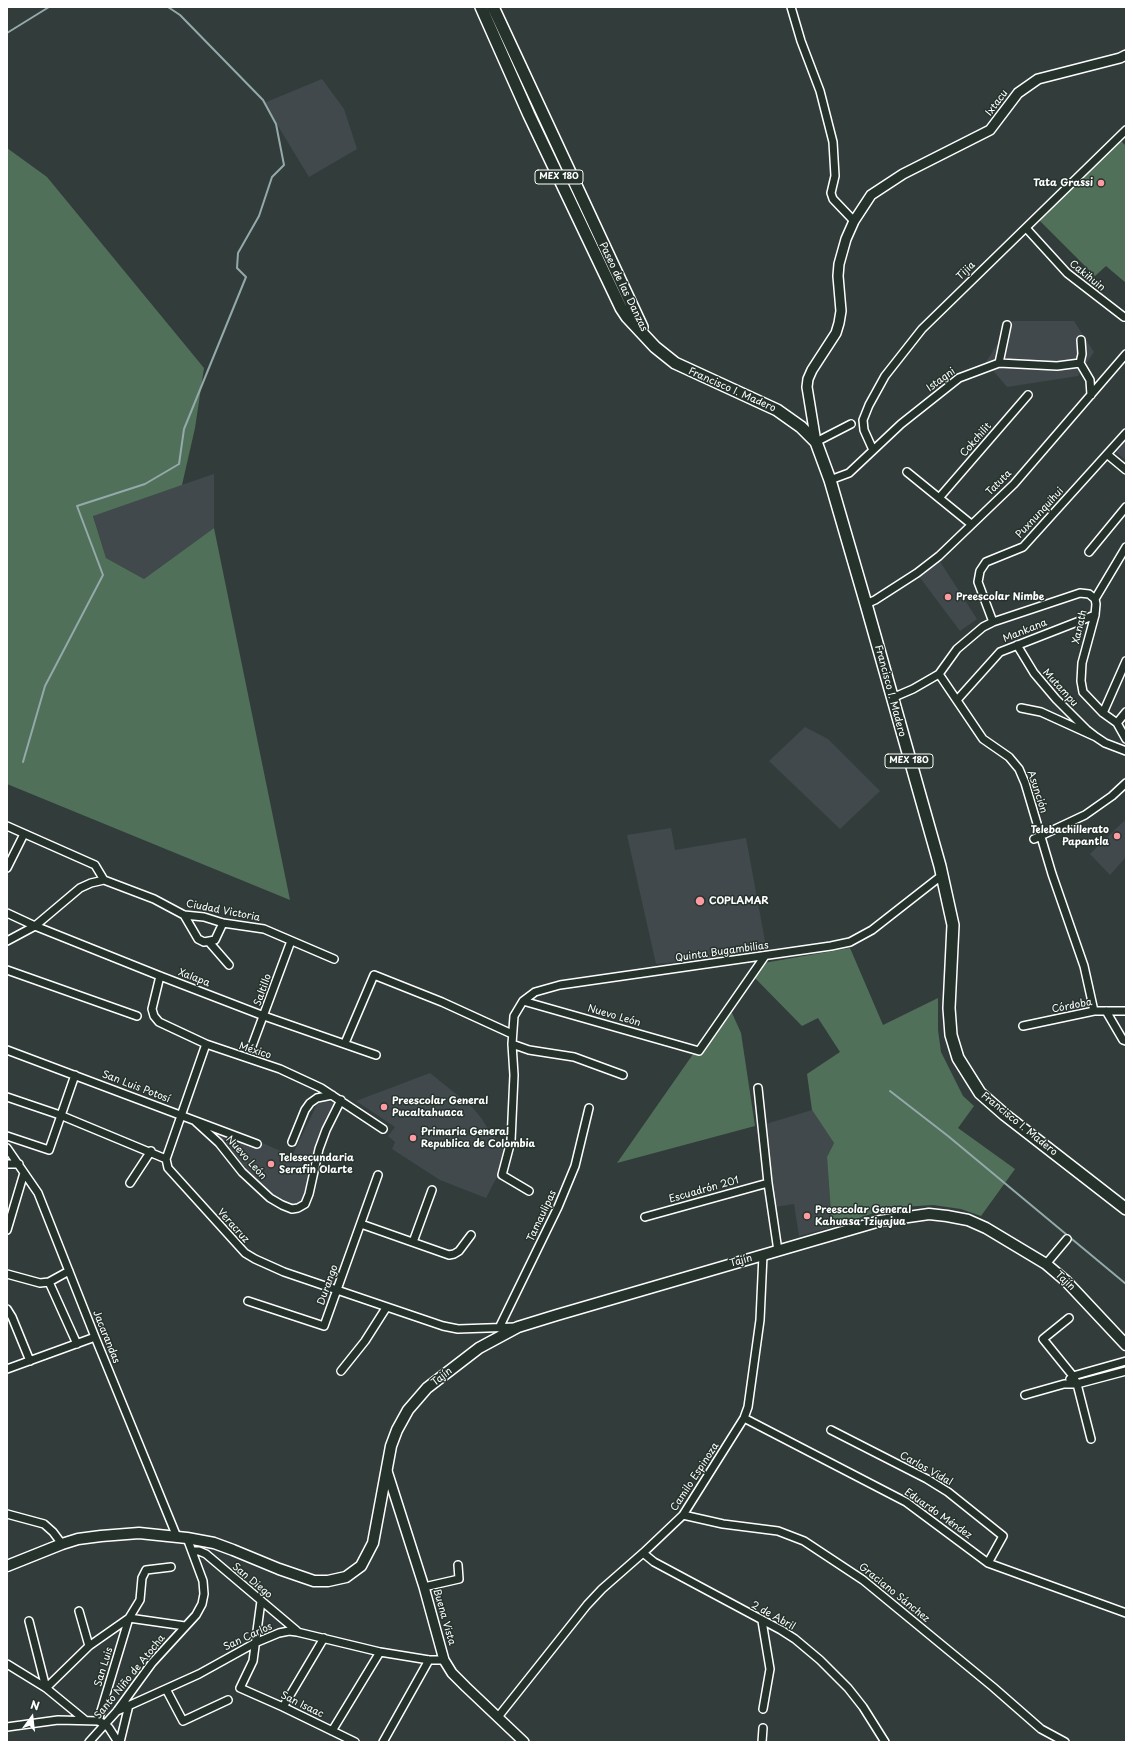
<!DOCTYPE html>
<html>
<head>
<meta charset="utf-8">
<style>
	body { margin:0 }
	#map { position:relative; width:1133px; height:1749px; overflow:hidden; background:#323d3b; font-family:"Playpen Sans",sans-serif }
	canvas { display:block }
	.frame { position:absolute; inset:0; border:8px solid #fff; pointer-events:none }
	.north { position:absolute; left:12px; top:1697px; width:40px; height:40px; -webkit-text-stroke:3px #26332d; paint-order:stroke; rotate:15deg; font-size:11px; font-weight:700; line-height:16px; text-align:center; color:#fff }
	.north::after { content:''; display:block; margin:auto; width:14px; height:18px; background:#fff; clip-path:polygon(50% 0,100% 100%,50% 72%,0 100%) }
</style>
</head>
<body>
<div id="map">
<canvas width="1133" height="1749"></canvas>
<div class="frame"></div>
<div class="north">N</div>
</div>
<script>
const ctx = document.querySelector('canvas').getContext('2d');
ctx.lineJoin = 'round';
function fill(path, color) {
  ctx.fillStyle = color;
  ctx.fill(path, 'evenodd');
}
function poly(rows) {
  const path = new Path2D();
  for (const r of rows) {
    path.moveTo(r[0], r[1]);
    for (let i = 2; i < r.length; i += 2) path.lineTo(r[i], r[i + 1]);
  }
  return path;
}
function trace(path, color, width, dash) {
  ctx.strokeStyle = color;
  ctx.lineWidth = width;
  ctx.lineCap = dash ? 'butt' : 'round';
  ctx.setLineDash(dash || []);
  ctx.stroke(path);
}
function drawText(font, color, halo, rows, align = 'center') {
  ctx.font = font + ' "Playpen Sans",sans-serif';
  ctx.lineWidth = 3;
  ctx.setLineDash([]);
  ctx.textBaseline = 'middle';
  ctx.strokeStyle = halo;
  ctx.fillStyle = color;
  for (const [text, x, y, turn = 0] of rows) {
    ctx.save();
    ctx.translate(x, y);
    ctx.rotate((+turn || 0) * Math.PI / 180);
    ctx.textAlign = isNaN(turn) ? turn : align;
    if (halo) ctx.strokeText(text, 0, 0);
    ctx.fillText(text, 0, 0);
    ctx.restore();
  }
}
fill(poly([
	[322,79,344,109,357,149,309,177,264,103],
	[1012,321,1074,321,1094,352,1078,376,1007,387,986,362],
	[1126,439,1126,460,1116,452],
	[214,474,214,528,144,579,106,558,93,515],
	[939,560,977,619,960,631,918,575],
	[805,727,828,739,880,791,840,829,769,761],
	[1126,819,1126,857,1110,875,1090,854],
	[671,828,675,850,746,838,767,952,656,964,627,835],
	[430,1073,472,1107,482,1119,491,1134,504,1145,498,1175,486,1198,440,1180,392,1149,395,1142,388,1136,395,1127,356,1101],
	[320,1098,335,1104,324,1124,313,1155,302,1202,294,1211,272,1197,220,1139,202,1126,257,1147,260,1142,292,1156],
	[812,1110,834,1143,827,1157,832,1227,799,1236,794,1204,775,1207,766,1124]
]), '#41494c');
fill(poly([
	[1120,140,1126,146,1126,283,1106,266,1095,276,1039,220],
	[7,148,47,177,204,368,195,428,182,485,93,516,106,558,144,579,214,528,290,900,7,784],
	[850,948,883,1025,938,998,938,1030,941,1052,963,1096,974,1106,958,1128,1015,1169,981,1216,961,1209,933,1205,903,1207,877,1212,832,1227,827,1157,834,1143,812,1110,807,1074,840,1052,818,1018,802,1026,751,974,758,964],
	[728,1004,741,1033,755,1126,617,1163]
]), '#50705a');
trace(poly([
	[7,33,49,7],
	[23,762,45,686,103,575,77,506,145,484,179,464,184,429,246,277,237,268,238,253,259,216,272,177,284,165,276,124,263,100,180,15,168,7],
	[890,1091,948,1136,1126,1284]
]), '#94a9aa', 2);
const minor = poly([
	[791,7,801,41,820,91,833,142,835,176,831,193,833,199,854,221],
	[1026,228,1067,273,1124,317],
	[999,363,1007,325],
	[1080,363,1090,380,1091,395],
	[1080,363,1082,354,1081,340],
	[816,442,851,424],
	[873,450,864,430,863,420,869,405,885,376,922,329,1126,130],
	[1108,455,1126,470],
	[907,472,971,524],
	[830,480,849,473,901,424,959,378,999,363,1057,366,1080,363],
	[939,498,1028,395],
	[1089,552,1126,507],
	[1095,599,1126,547],
	[866,604,875,600,917,573,939,556,1014,484,1126,354],
	[993,622,978,582,980,571,986,562,1023,547,1126,433],
	[1017,645,1034,673,1056,699,1087,730,1096,737],
	[939,674,983,739,1009,757,1019,769,1025,783,1052,874,1084,966,1094,1011],
	[892,698,913,689,939,674,957,649,983,627,993,622,1080,593,1089,594,1095,599,1096,604,1095,615,1082,663,1081,681,1083,692,1103,713,1117,723,1126,712],
	[957,700,1000,652,1095,615],
	[1021,708,1041,712,1096,737,1105,743,1126,751],
	[1103,713,1126,661],
	[1117,723,1126,739],
	[7,826,95,865,104,880,154,899,184,915,204,917,223,923,264,929,334,959],
	[1034,839,1085,815,1112,796,1126,783],
	[7,868,24,834],
	[7,913,35,926,160,976,264,1016,376,1055],
	[184,915,198,939,204,942,215,940,223,923],
	[7,941,35,926,80,888,91,883,104,880],
	[209,942,229,965],
	[7,970,137,1016],
	[160,976,152,1009,154,1016,159,1022,206,1044,280,1069,321,1088,383,1129],
	[523,1001,699,1051,765,956],
	[1106,1011,1123,1040,1126,1041],
	[1023,1026,1094,1011,1126,1011],
	[345,1043,374,975,442,1002,512,1034],
	[206,1044,166,1159,168,1168,245,1253,255,1259,284,1272,443,1326,458,1329,516,1327],
	[512,1044,529,1050,574,1057,623,1075],
	[252,1046,291,941],
	[7,1050,257,1144],
	[758,1088,768,1183,778,1251],
	[7,1097,60,1115,166,1159],
	[196,1122,219,1143,242,1172,270,1198,282,1205,292,1209,298,1208,305,1204,309,1194,319,1149,326,1130,341,1100],
	[7,1136,49,1150,75,1075],
	[292,1142,305,1110,310,1103,317,1098,332,1095],
	[7,1148,38,1193,95,1337,177,1537],
	[7,1164,19,1164],
	[130,1183,151,1151],
	[529,1191,502,1175,511,1141,514,1075,512,1044,514,1016,523,1001,535,992,560,985,831,946,850,942,872,930,941,876],
	[645,1217,768,1183],
	[361,1224,449,1255,454,1254,459,1251,471,1235],
	[7,1230,24,1173],
	[413,1242,432,1190],
	[1046,1264,1067,1239],
	[7,1274,40,1283,49,1282,69,1271],
	[49,1282,77,1344],
	[248,1301,324,1326,378,1175],
	[7,1309,12,1317,30,1361],
	[1069,1318,1043,1339,1073,1376,1077,1384,1091,1439],
	[499,1328,558,1207,575,1166,589,1108],
	[7,1369,95,1337],
	[341,1371,365,1341,386,1308],
	[1070,1379,1073,1376,1126,1361],
	[1025,1395,1064,1384,1077,1384,1126,1371],
	[744,1418,906,1502,988,1563,1126,1613],
	[831,1430,927,1479,948,1492,1003,1536,988,1563],
	[7,1514,44,1524,53,1532,62,1544],
	[683,1515,723,1524,778,1531,804,1541,863,1580,993,1687,1041,1729,1065,1742],
	[192,1551,199,1551,206,1554,297,1631],
	[643,1553,654,1562,781,1630,795,1639,820,1660,848,1688,863,1707,885,1742],
	[424,1587,459,1579,458,1565],
	[261,1601,253,1661,240,1688,283,1707,355,1742],
	[79,1611,89,1646],
	[129,1618,185,1626],
	[29,1621,46,1688,89,1646,129,1618],
	[762,1621,770,1669,763,1709],
	[7,1664,46,1688,85,1720],
	[166,1689,183,1721,228,1700],
	[283,1707,324,1638],
	[117,1711,199,1674,255,1643,279,1633,289,1631,297,1632,380,1652,429,1660,444,1660],
	[498,1717,587,1605,602,1589,643,1553,683,1515,744,1418,748,1407,760,1320,763,1255],
	[98,1721,129,1618,140,1600,142,1578,146,1570,171,1567],
	[7,1727,58,1720,98,1721,105,1724,109,1728,118,1742],
	[332,1731,380,1652],
	[89,1742,117,1711,152,1663,196,1615,202,1604,204,1594,203,1581,187,1538],
	[120,1742,129,1705],
	[383,1742,429,1660],
	[762,1742,763,1728]
]);
const tertiary = poly([
	[816,442,807,387,808,379,812,370,836,333,839,323,841,311,838,276,839,264,846,239,854,221,871,195,903,174,990,130,1018,93,1038,79,1120,58,1126,55],
	[387,1471,424,1587,444,1660,452,1673,466,1687,524,1742]
]);
const secondary = poly([
	[7,1566,62,1544,78,1539,101,1536,139,1533,187,1538,214,1543,233,1550,279,1569,314,1581,328,1581,346,1577,361,1566,373,1543,391,1446,397,1430,408,1410,427,1388,479,1348,518,1327,557,1315,880,1221,929,1214,947,1216,968,1220,986,1228,1046,1264,1066,1281,1126,1345]
]);
const primary = poly([
	[481,7,529,115,621,308,627,317,655,347,675,363,777,410,801,427,816,442,830,480,866,604,940,866,953,925,949,1008,951,1035,958,1058,980,1093,1005,1115,1126,1209],
	[493,7,642,327]
]);
trace(minor, '#fff', 10);
trace(tertiary, '#fff', 12);
trace(secondary, '#fff', 13);
trace(primary, '#fff', 14);
trace(minor, '#26332d', 7);
trace(tertiary, '#26332d', 9);
trace(secondary, '#26332d', 10);
trace(primary, '#26332d', 11);
for (const [x, y, r, color] of [
	[1101,183,4,"#ff9aa2"],
	[948,597,4,"#ff9aa2"],
	[1117,836,4,"#ff9aa2"],
	[700,901,5,"#ff9aa2"],
	[384,1107,4,"#ff9aa2"],
	[413,1138,4,"#ff9aa2"],
	[271,1164,4,"#ff9aa2"],
	[807,1216,4,"#ff9aa2"]
]) {
  const dot = new Path2D();
  dot.arc(x, y, r, 0, 2 * Math.PI);
  ctx.fillStyle = color;
  ctx.fill(dot);
  trace(dot, '#26332d', 1.5);
}
for (const [x, y, w] of [
	[559,177,48],
	[909,761,48]
]) {
  const box = new Path2D();
  box.roundRect(x - w / 2, y - 7, w, 14, 3);
  ctx.fillStyle = '#26332d';
  ctx.fill(box);
  trace(box, '#fff', 1);
}
drawText('bold 9px', '#fff', null, [
	["MEX 180",559,177],
	["MEX 180",909,761]
]);
drawText('10px', '#fff', '#26332d', [
	["Ixtacu",997,103,-53],
	["Tijia",966,271,-44],
	["Cakihuin",1087,276,39],
	["Paseo de las Danzas",623,287,64],
	["Istagni",941,380,-36],
	["Francisco I. Madero",732,390,24],
	["Cokchilit",976,440,-49],
	["Tatuta",999,483,-45],
	["Puxnunquihui",1040,513,-47],
	["Xanath",1080,627,-77],
	["Mankana",1025,631,-22],
	["Mutampu",1060,688,48],
	["Francisco I. Madero",890,691,75],
	["Asunción",1037,792,72],
	["Ciudad Victoria",223,911,11],
	["Quinta Bugambilias",722,952,-8],
	["Xalapa",194,978,21],
	["Saltillo",263,990,-70],
	["Córdoba",1072,1006,-11],
	["Nuevo León",614,1016,16],
	["México",255,1051,18],
	["San Luis Potosí",136,1087,21],
	["Francisco I. Madero",1019,1124,39],
	["Nuevo León",246,1158,48],
	["Escuadrón 201",704,1190,-16],
	["Tamaulipas",542,1216,-65],
	["Veracruz",233,1226,48],
	["Tajín",741,1261,-16],
	["Tajín",1065,1281,43],
	["Durango",328,1285,-70],
	["Jacarandas",106,1337,68],
	["Tajín",442,1377,-39],
	["Carlos Vidal",926,1469,29],
	["Camilo Espinoza",695,1477,-57],
	["Eduardo Méndez",938,1514,35],
	["San Diego",252,1581,40],
	["Graciano Sánchez",894,1593,39],
	["2 de Abril",773,1616,29],
	["Buena Vista",444,1617,74],
	["San Carlos",248,1637,-25],
	["San Luis",104,1667,-73],
	["Santo Niño de Atocha",130,1677,-51],
	["San Isaac",302,1705,26]
]);
drawText('bold 10px', '#fff', '#26332d', [
	["Tata Grassi",1093,183,"right"],
	["Preescolar Nimbe",956,597],
	["Telebachillerato",1109,830,"right"],
	["Papantla",1109,842,"right"],
	["COPLAMAR",709,901],
	["Preescolar General",392,1101],
	["Pucaltahuaca",392,1113],
	["Primaria General",421,1132],
	["Republica de Colombia",421,1144],
	["Telesecundaria",279,1158],
	["Serafin Olarte",279,1170],
	["Preescolar General",815,1210],
	["Kahuasa Tziyajua",815,1222]
], 'left');
</script>
</body>
</html>
